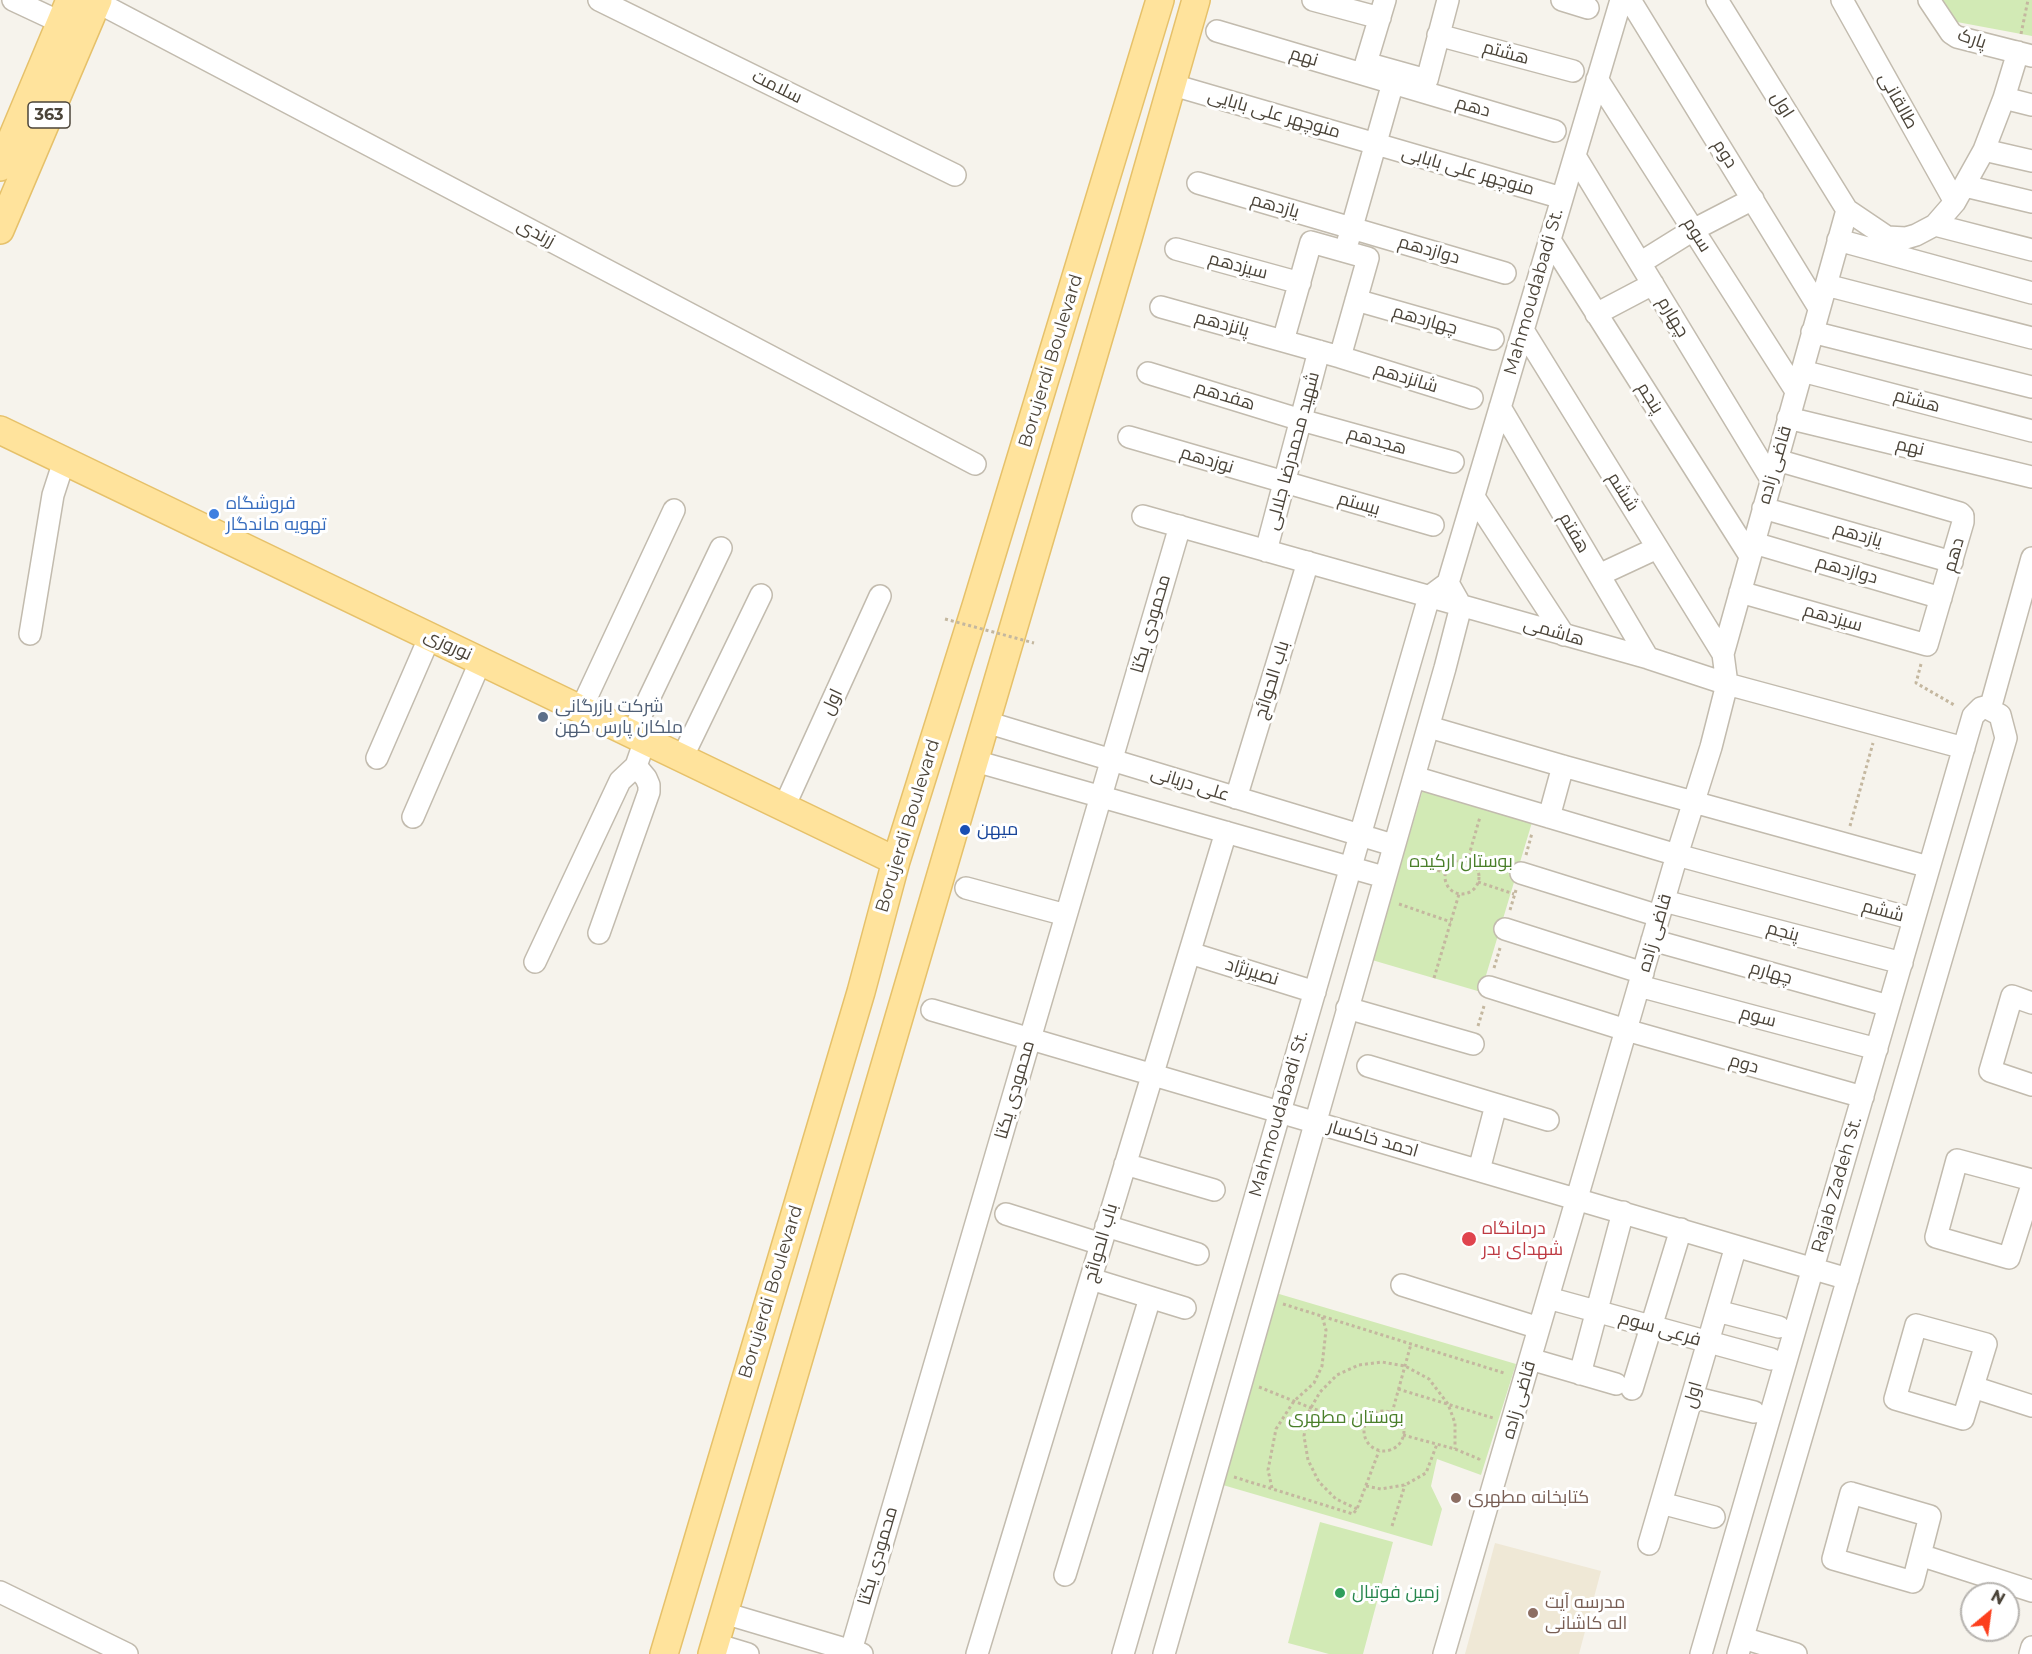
<!DOCTYPE html>
<html>
<head>
<meta charset="utf-8">
<style>
	body { margin:0 }
	#map { position:relative; width:2032px; height:1654px; overflow:hidden; background:#f6f3ec; font-family:Montserrat,sans-serif }
	canvas { display:block }
	.north { position:absolute; left:1960px; top:1582px; width:60px; height:60px; box-sizing:border-box; background:#fff; border:2px solid #b7b4b0; border-radius:50%; rotate:29deg; font-size:16px; font-weight:700; line-height:24px; text-align:center; color:#4b4439 }
	.north::after { content:''; display:block; margin:auto; width:21px; height:27px; background:#fc3f1d; clip-path:polygon(50% 0,100% 100%,50% 72%,0 100%) }
</style>
</head>
<body>
<div id="map">
<canvas width="2032" height="1654"></canvas>
<div class="north">N</div>
</div>
<script>
const ctx = document.querySelector('canvas').getContext('2d');
ctx.lineJoin = 'round';
function fill(path, color) {
  ctx.fillStyle = color;
  ctx.fill(path, 'evenodd');
}
function poly(rows) {
  const path = new Path2D();
  for (const r of rows) {
    if (r.length === 3) {
      path.moveTo(r[0] + r[2], r[1]);
      path.arc(r[0], r[1], r[2], 0, 2 * Math.PI);
      continue;
    }
    path.moveTo(r[0], r[1]);
    for (let i = 2; i < r.length; i += 2) path.lineTo(r[i], r[i + 1]);
  }
  return path;
}
function trace(path, color, width, dash) {
  ctx.strokeStyle = color;
  ctx.lineWidth = width;
  ctx.lineCap = dash ? 'butt' : 'round';
  ctx.setLineDash(dash || []);
  ctx.stroke(path);
}
function drawText(font, color, halo, rows, align = 'center') {
  ctx.font = font + ' Montserrat,Cairo,sans-serif';
  ctx.lineWidth = 6;
  ctx.setLineDash([]);
  ctx.textBaseline = 'middle';
  ctx.strokeStyle = halo;
  ctx.fillStyle = color;
  for (const [text, x, y, turn = 0] of rows) {
    ctx.save();
    ctx.translate(x, y);
    ctx.rotate((+turn || 0) * Math.PI / 180);
    ctx.textAlign = isNaN(turn) ? turn : align;
    if (halo) ctx.strokeText(text, 0, 0);
    ctx.fillText(text, 0, 0);
    ctx.restore();
  }
}
fill(poly([
	[1495,1543,1601,1571,1579,1654,1465,1654]
]), '#efe8d6');
fill(poly([
	[1943,0,2032,0,2032,36,1957,22],
	[1424,786,1533,819,1481,992,1372,960],
	[1269,1291,1516,1364,1481,1475,1437,1459,1431,1486,1442,1509,1432,1546,1216,1483],
	[1320,1522,1393,1542,1363,1654,1329,1654,1288,1643]
]), '#d2eab5');
const minor = poly([
	[13,0,60,22],
	[599,0,955,175],
	[1313,0,1380,18],
	[1385,0,1366,63,1427,80,1448,0],
	[1562,0,1588,8],
	[1630,0,1819,308],
	[1717,0,1847,210,1887,237,1906,238,1916,235,1935,225,1955,202,1984,150,2004,98,2018,52],
	[1842,0,1955,202],
	[1929,0,1951,33,1957,37,2032,56],
	[97,2,975,464],
	[1217,31,1555,131],
	[1438,35,1573,71],
	[1597,79,1796,391],
	[1173,85,1562,198],
	[2004,98,2032,105],
	[1984,150,2032,161],
	[1575,156,1771,479],
	[1198,183,1505,273],
	[1965,186,2032,202],
	[1935,225,2032,250],
	[1550,240,1750,556],
	[1838,240,2032,293],
	[1348,241,1396,72],
	[1311,242,1368,258,1340,357,1283,341,1311,242],
	[1176,249,1300,283],
	[1640,263,1693,230,1753,199],
	[1826,285,2032,338],
	[1356,300,1493,339],
	[1161,307,1283,341],
	[1596,314,1653,284],
	[1523,330,1723,654],
	[1812,332,2032,387],
	[1340,357,1472,398],
	[1802,371,2032,431],
	[1148,373,1301,420,1453,462],
	[1500,407,1648,658],
	[1788,418,2032,477],
	[1129,437,1433,525],
	[1474,497,1564,635],
	[1763,508,1952,562],
	[1143,516,1648,658,1727,684,1964,748],
	[1754,543,1941,598],
	[1266,551,1319,351],
	[1599,575,1657,548],
	[1740,592,1927,645,1963,522,1963,516,1960,513,1777,460],
	[30,634,53,495,64,461],
	[581,709,674,510],
	[1990,709,2032,558],
	[986,722,1393,845],
	[1429,727,1563,766,1929,867],
	[632,734,721,548],
	[377,758,430,636],
	[682,758,761,595],
	[975,761,1384,877],
	[1414,777,1677,855,1914,919],
	[1236,798,1308,562],
	[784,807,880,596],
	[413,817,481,660],
	[1549,817,1563,766],
	[1521,873,1659,916],
	[966,888,1066,915],
	[1664,901,1902,963],
	[1505,929,1643,973],
	[599,933,649,792,649,785,646,778,636,766],
	[1652,940,1889,1006],
	[1190,953,1315,992],
	[535,962,620,781,636,766,645,740],
	[1639,986,1877,1049],
	[1489,987,1626,1030,1863,1097],
	[2032,1003,2012,996,1990,1071,2032,1085],
	[1347,1008,1473,1044],
	[932,1010,1848,1279],
	[1368,1066,1548,1120],
	[1125,1164,1214,1190],
	[1479,1170,1496,1105],
	[2032,1180,1957,1160,1936,1237,2009,1258,2032,1185],
	[1006,1214,1101,1244],
	[1106,1226,1198,1254],
	[1091,1279,1185,1308],
	[1402,1285,1539,1328],
	[1548,1298,1771,1359],
	[1717,1311,1779,1327],
	[1916,1325,1986,1344,1963,1419,1895,1399,1916,1325],
	[1530,1359,1616,1384],
	[1580,1374,1623,1212],
	[1973,1387,2032,1406],
	[1632,1389,1681,1229],
	[1692,1397,1754,1412],
	[1851,1493,1930,1516,1913,1582,1833,1559,1851,1493],
	[1661,1503,1714,1517],
	[1649,1544,1736,1246],
	[1920,1555,2032,1591],
	[1065,1575,1150,1298],
	[0,1592,127,1654],
	[724,1613,862,1654],
	[1743,1638,1796,1654],
	[715,1644,748,1654],
	[850,1654,1180,526],
	[977,1654,1226,832],
	[1123,1654,1429,597,1448,583,1621,0],
	[1164,1654,1445,668,1461,606,1448,583],
	[1444,1654,1677,855,1711,747,1727,684,1723,654,1847,210],
	[1701,1654,1973,716,1981,708,1985,707,2000,715,2006,738,1738,1654],
	[2030,1654,2032,1647]
]);
const major = poly([
	[0,167,70,0],
	[0,230,98,0],
	[0,430,896,861],
	[664,1654,861,992,896,861,976,606,1160,0],
	[712,1654,1128,238,1196,0]
]);
trace(minor, '#c2bbae', 24);
trace(major, '#e6c16a', 30);
trace(poly([
	[2021,34,2028,0],
	[1921,664,1916,683,1956,706],
	[1850,826,1873,743],
	[1526,855,1532,833],
	[1462,877,17],
	[1409,861,1446,873],
	[1467,862,1480,817],
	[1478,882,1514,894],
	[1399,904,1451,922],
	[1510,910,1516,890],
	[1494,968,1500,948],
	[1434,978,1459,894],
	[1478,1026,1484,1006],
	[1283,1304,1504,1373,1504,1375],
	[1259,1387,1311,1408,1365,1426],
	[1398,1389,1493,1418],
	[1384,1431,20],
	[1392,1413,1411,1344],
	[1403,1435,1455,1449,1479,1459,1480,1456],
	[1234,1477,1353,1514,1357,1509,1379,1451],
	[1366,1486,1381,1489,1405,1485,1426,1473,1437,1444],
	[1272,1488,1268,1470,1276,1429,1294,1401,1314,1383,1322,1366,1326,1330,1322,1316],
	[1357,1509,1336,1499,1319,1482,1308,1460,1304,1436,1308,1413,1320,1392,1337,1375,1359,1365,1382,1362,1405,1366,1429,1379,1448,1404,1455,1423,1455,1449],
	[1392,1526,1405,1485]
]), '#c4b79f', 3, [3, 3]);
trace(minor, '#fff', 21);
trace(major, '#ffe39c', 27);
trace(poly([
	[945,619,1034,643]
]), '#c4b79f', 3, [3, 3]);
for (const [x, y, r, color] of [
	[214,514,6,"#3f7fe0"],
	[543,717,6,"#5c6f8a"],
	[965,830,6,"#1a4fb4"],
	[1469,1239,8,"#e0444e"],
	[1456,1498,6,"#8d6e63"],
	[1340,1593,6,"#2e9e5b"],
	[1533,1613,6,"#8d6e63"]
]) {
  const dot = new Path2D();
  dot.arc(x, y, r, 0, 2 * Math.PI);
  ctx.fillStyle = color;
  ctx.fill(dot);
  trace(dot, '#fff', 2);
}
for (const [x, y, w] of [
	[49,115,42]
]) {
  const box = new Path2D();
  box.roundRect(x - w / 2, y - 13, w, 26, 4.5);
  ctx.fillStyle = '#fff';
  ctx.fill(box);
  trace(box, '#4b4439', 1.5);
}
drawText('bold 16px', '#4b4439', null, [
	["363",49,115]
]);
drawText('18px', '#4b4439', '#fff', [
	["پارک",1972,39,18],
	["هشتم",1506,53,15],
	["نهم",1304,57,17],
	["سلامت",777,87,26],
	["طالقانی",1898,101,61],
	["اول",1782,105,58],
	["دهم",1473,107,16],
	["منوچهر علی بابایی",1274,114,16],
	["دوم",1725,154,58],
	["منوچهر علی بابابی",1468,171,16],
	["یازدهم",1275,206,16],
	["زرندی",536,233,28],
	["سوم",1697,235,58],
	["دوازدهم",1429,250,16],
	["سیزدهم",1238,266,15],
	["Mahmoudabadi St.",1534,292,-74],
	["چهارم",1673,317,59],
	["چهاردهم",1425,320,16],
	["پانزدهم",1222,324,15],
	["Borujerdi Boulevard",1051,361,-73],
	["شانزدهم",1406,378,17],
	["هفدهم",1225,396,17],
	["پنجم",1650,398,58],
	["هشتم",1917,401,15],
	["هجدهم",1377,441,16],
	["نهم",1910,447,13],
	["شهید محمدرضا جلالی",1293,451,-75],
	["نوزدهم",1207,460,17],
	["قاضی زاده",1775,465,-74],
	["ششم",1623,492,58],
	["بیستم",1359,504,16],
	["هفتم",1574,533,60],
	["یازدهم",1858,535,16],
	["دهم",1954,555,-74],
	["دوازدهم",1847,570,16],
	["سیزدهم",1833,618,16],
	["محمودی یکتا",1151,624,-74],
	["هاشمی",1554,632,16],
	["نوروزی",448,645,25],
	["باب الحوائج",1272,680,-73],
	["اول",832,702,-65],
	["علی دریانی",1190,784,17],
	["Borujerdi Boulevard",908,826,-73],
	["ششم",1883,911,15],
	["پنجم",1783,932,15],
	["قاضی زاده",1655,933,-74],
	["نصیرنژاد",1252,972,17],
	["چهارم",1771,973,16],
	["سوم",1758,1017,15],
	["دوم",1744,1064,16],
	["محمودی یکتا",1015,1090,-74],
	["Mahmoudabadi St.",1279,1114,-74],
	["احمد خاکسار",1373,1139,16],
	["Rajab Zadeh St.",1837,1185,-74],
	["باب الحوائج",1101,1243,-74],
	["Borujerdi Boulevard",771,1292,-73],
	["فرعی سوم",1660,1329,16],
	["اول",1693,1395,-74],
	["قاضی زاده",1519,1400,-74],
	["محمودی یکتا",878,1556,-74]
]);
drawText('18px', '#366cbe', '#fff', [
	["فروشگاه",226,504],
	["تهویه ماندگار",226,525]
], 'left');
drawText('18px', '#4e5e75', '#fff', [
	["شرکت بازرگانی",555,707],
	["ملکان پارس کهن",555,728]
], 'left');
drawText('18px', '#164399', '#fff', [
	["میهن",977,830]
], 'left');
drawText('18px', '#4a7f2a', '#fff', [
	["بوستان ارکیده",1461,862],
	["بوستان مطهری",1346,1418]
]);
drawText('18px', '#be3a42', '#fff', [
	["درمانگاه",1482,1229],
	["شهدای بدر",1482,1250]
], 'left');
drawText('18px', '#785e54', '#fff', [
	["کتابخانه مطهری",1468,1498],
	["مدرسه آیت",1545,1603],
	["اله کاشانی",1545,1624]
], 'left');
drawText('18px', '#27864d', '#fff', [
	["زمین فوتبال",1352,1593]
], 'left');
</script>
</body>
</html>
